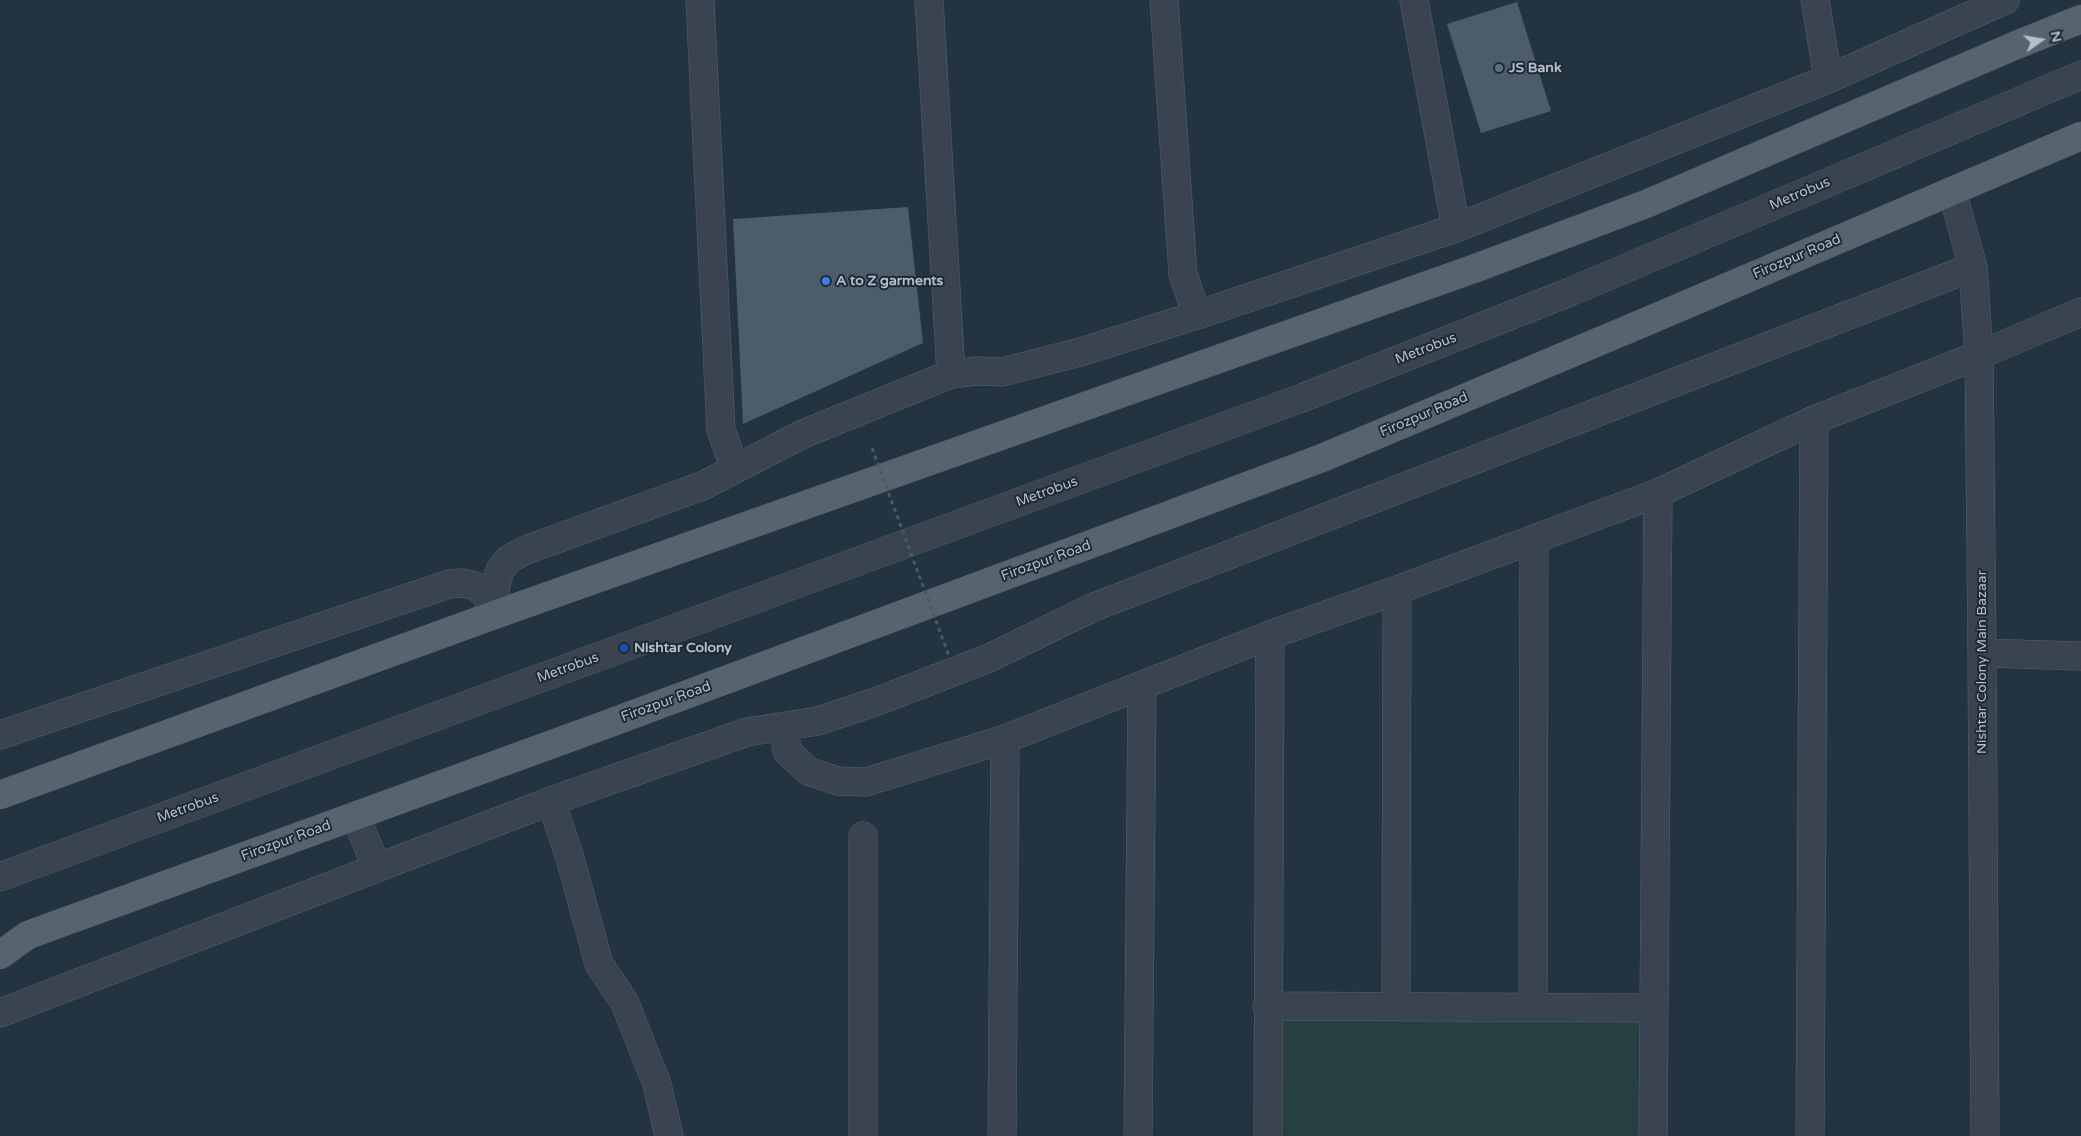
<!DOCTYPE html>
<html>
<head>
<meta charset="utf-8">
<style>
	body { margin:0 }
	#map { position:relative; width:2081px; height:1136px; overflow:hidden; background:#243340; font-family:"Varela Round",sans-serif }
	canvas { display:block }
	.north { position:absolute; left:2016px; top:15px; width:50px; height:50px; -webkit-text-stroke:4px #1d2935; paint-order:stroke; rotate:77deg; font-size:14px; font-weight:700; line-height:20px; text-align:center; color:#b5bfca }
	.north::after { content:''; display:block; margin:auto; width:18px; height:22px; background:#b5bfca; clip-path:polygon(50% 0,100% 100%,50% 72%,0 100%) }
</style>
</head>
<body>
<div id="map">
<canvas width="2081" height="1136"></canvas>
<div class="north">N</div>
</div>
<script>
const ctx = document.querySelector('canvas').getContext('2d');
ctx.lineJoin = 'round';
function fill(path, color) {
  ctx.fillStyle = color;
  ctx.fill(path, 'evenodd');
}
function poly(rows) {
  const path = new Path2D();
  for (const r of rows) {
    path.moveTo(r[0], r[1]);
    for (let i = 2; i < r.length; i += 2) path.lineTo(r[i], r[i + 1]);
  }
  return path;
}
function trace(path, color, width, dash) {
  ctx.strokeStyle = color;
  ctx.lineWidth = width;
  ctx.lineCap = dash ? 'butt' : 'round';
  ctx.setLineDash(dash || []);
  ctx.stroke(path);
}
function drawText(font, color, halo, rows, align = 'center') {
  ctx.font = font + ' "Varela Round",sans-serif';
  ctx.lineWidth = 4;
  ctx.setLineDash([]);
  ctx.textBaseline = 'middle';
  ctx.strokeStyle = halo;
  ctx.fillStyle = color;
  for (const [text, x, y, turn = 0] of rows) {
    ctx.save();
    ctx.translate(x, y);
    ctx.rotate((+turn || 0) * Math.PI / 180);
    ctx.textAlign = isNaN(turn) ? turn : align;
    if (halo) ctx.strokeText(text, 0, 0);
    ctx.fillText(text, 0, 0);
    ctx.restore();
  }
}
fill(poly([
	[1267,1006,1654,1008,1653,1136,1268,1136]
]), '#264041');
fill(poly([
	[1517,2,1551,111,1481,133,1447,24],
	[908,207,923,343,743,424,733,219]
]), '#4d5c6b');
const minor = poly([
	[700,0,721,430,735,469],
	[929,0,951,374],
	[1164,0,1183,274,1197,315],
	[1414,0,1456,228],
	[1815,0,1828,79],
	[1952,191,1973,267,1979,355,1982,653,1985,1136],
	[497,614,495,588,500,570,509,559,526,550,702,486,803,434,951,374,977,371,1002,372,1084,351,1197,315,1456,228,1828,79,2005,0],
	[1982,653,2081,656],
	[784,727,787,751,808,771,838,781,866,782,1005,739,1270,635,1397,590,1658,493,1814,420,1979,355,2081,312],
	[0,735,449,584,463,583,475,586,485,594,497,614],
	[551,801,570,858,599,964,625,1003,657,1084,669,1136],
	[355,816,377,867],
	[0,877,1299,399,1570,292,2081,75],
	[1267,1006,1654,1008],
	[1396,1006,1397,590],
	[1533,1007,1534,539],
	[0,1013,551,801,747,732,818,721,878,701,989,658,1094,607,1973,267],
	[863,1136,863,836],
	[1002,1136,1005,739],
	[1138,1136,1142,686],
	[1268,1136,1270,635],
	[1653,1136,1658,493],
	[1810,1136,1814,420]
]);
const major = poly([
	[0,795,497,614,1476,268,1646,204,2014,46,2081,19],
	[0,955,28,935,602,726,1322,458,1643,323,2081,136]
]);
trace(minor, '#56626d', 29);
trace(major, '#45505c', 29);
trace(minor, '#394450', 28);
trace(major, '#576470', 28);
trace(poly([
	[872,448,949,656]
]), '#455d5d', 3, [4, 4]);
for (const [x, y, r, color] of [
	[1499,68,5,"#5c6f8a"],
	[826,281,5,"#3f7fe0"],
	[624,648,5,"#1a4fb4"]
]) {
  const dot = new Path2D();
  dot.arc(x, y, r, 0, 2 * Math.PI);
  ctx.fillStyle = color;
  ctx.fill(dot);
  trace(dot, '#1d2935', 2);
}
drawText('bold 14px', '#b5bfca', '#1d2935', [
	["JS Bank",1509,68],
	["A to Z garments",836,281],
	["Nishtar Colony",634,648]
], 'left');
drawText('14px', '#b5bfca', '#1d2935', [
	["Metrobus",1800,194,-23],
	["Firozpur Road",1797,257,-23],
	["Metrobus",1426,349,-21],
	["Firozpur Road",1424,415,-23],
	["Metrobus",1047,492,-20],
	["Firozpur Road",1046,561,-20],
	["Nishtar Colony Main Bazaar",1982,662,-90],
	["Metrobus",568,668,-20],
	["Firozpur Road",666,702,-20],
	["Metrobus",188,808,-20],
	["Firozpur Road",286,841,-20]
]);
</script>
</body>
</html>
